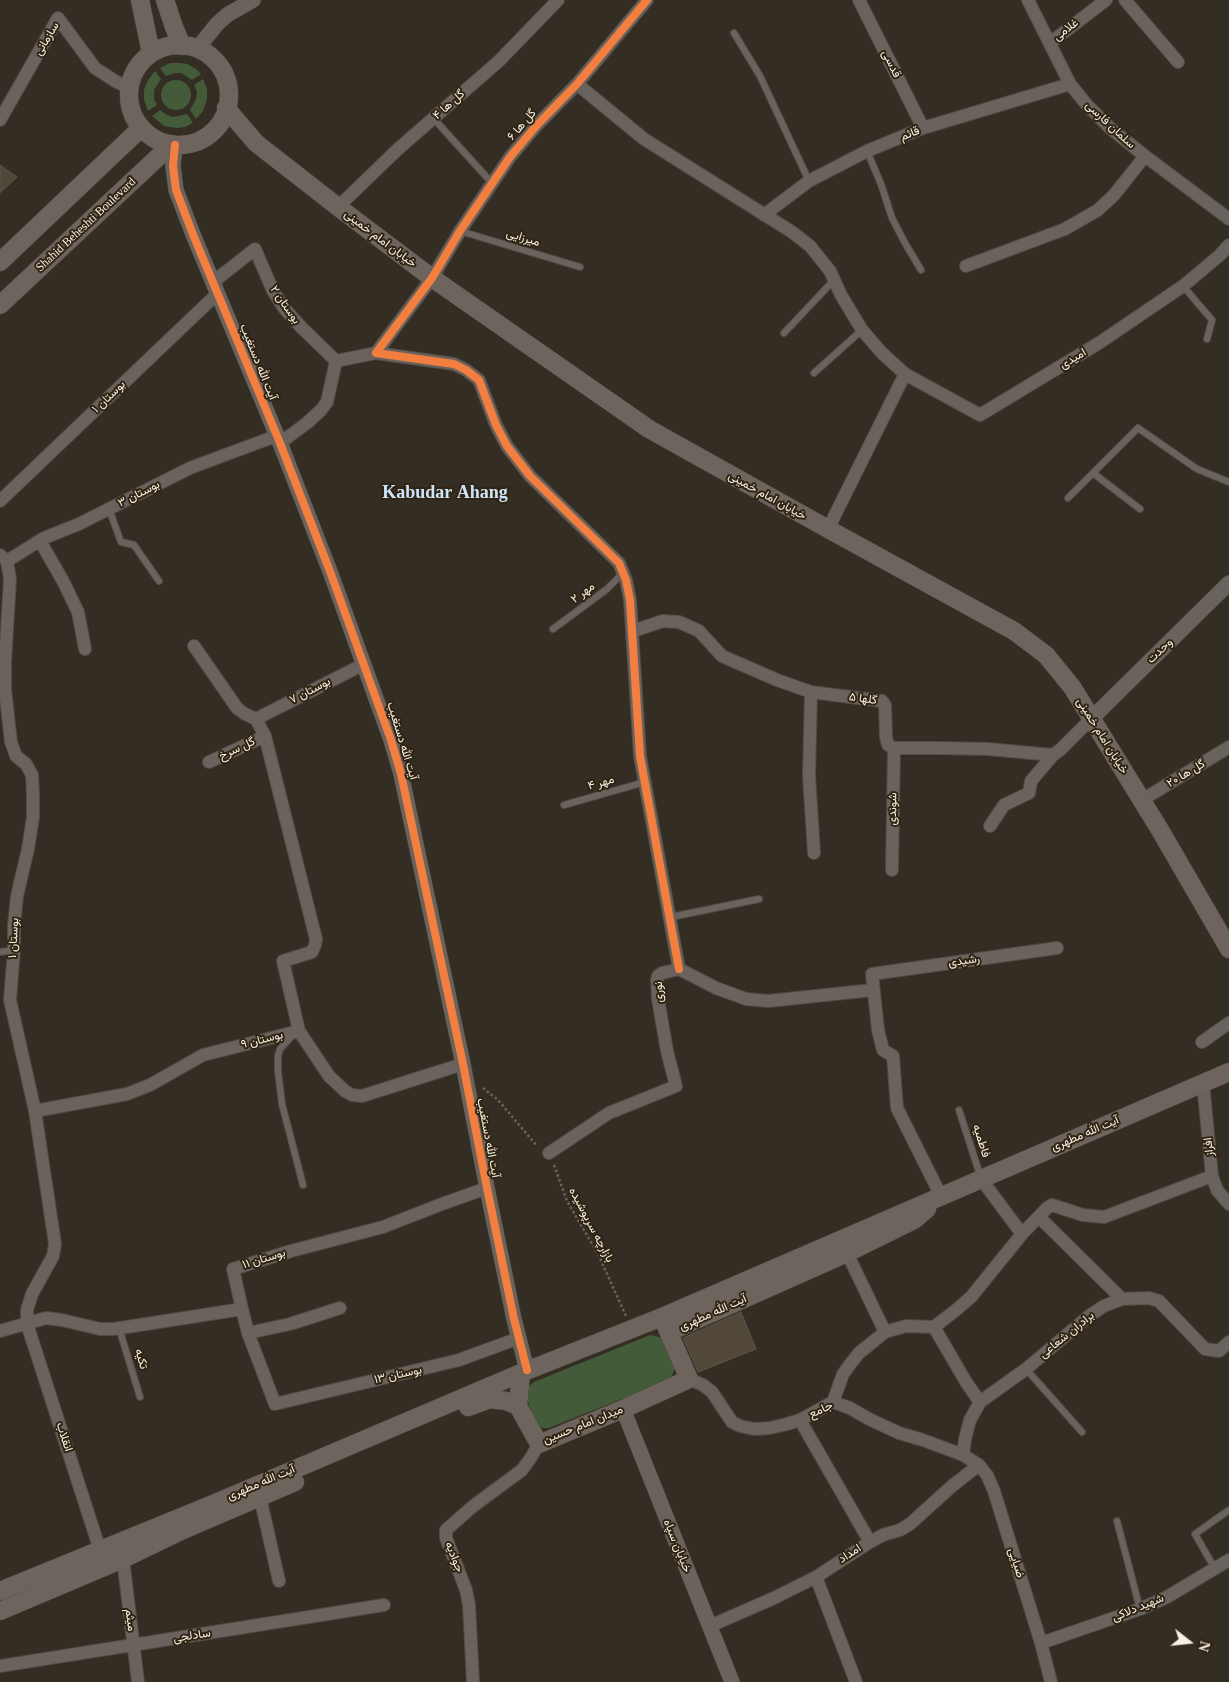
<!DOCTYPE html>
<html>
<head>
<meta charset="utf-8">
<style>
	body { margin:0 }
	#map { position:relative; width:1229px; height:1682px; overflow:hidden; background:#332d23; font-family:"Times New Roman",serif }
	canvas { display:block }
	.north { position:absolute; left:1164px; top:1617px; width:50px; height:50px; -webkit-text-stroke:4px #302413; paint-order:stroke; rotate:106deg; font-size:14px; font-weight:700; line-height:20px; text-align:center; color:#f8f0e5 }
	.north::after { content:''; display:block; margin:auto; width:18px; height:22px; background:#f8f0e5; clip-path:polygon(50% 0,100% 100%,50% 72%,0 100%) }
</style>
</head>
<body>
<div id="map">
<canvas width="1229" height="1682"></canvas>
<div class="north">N</div>
</div>
<script>
const ctx = document.querySelector('canvas').getContext('2d');
ctx.lineJoin = 'round';
function fill(path, color) {
  ctx.fillStyle = color;
  ctx.fill(path, 'evenodd');
}
function poly(rows) {
  const path = new Path2D();
  for (const r of rows) {
    if (r.length === 3) {
      path.moveTo(r[0] + r[2], r[1]);
      path.arc(r[0], r[1], r[2], 0, 2 * Math.PI);
      continue;
    }
    path.moveTo(r[0], r[1]);
    for (let i = 2; i < r.length; i += 2) path.lineTo(r[i], r[i + 1]);
  }
  return path;
}
function trace(path, color, width, dash) {
  ctx.strokeStyle = color;
  ctx.lineWidth = width;
  ctx.lineCap = dash ? 'butt' : 'round';
  ctx.setLineDash(dash || []);
  ctx.stroke(path);
}
function drawText(font, color, halo, rows, align = 'center') {
  ctx.font = font + ' "Times New Roman",Vazirmatn,serif';
  ctx.lineWidth = 4;
  ctx.setLineDash([]);
  ctx.textBaseline = 'middle';
  ctx.strokeStyle = halo;
  ctx.fillStyle = color;
  for (const [text, x, y, turn = 0] of rows) {
    ctx.save();
    ctx.translate(x, y);
    ctx.rotate((+turn || 0) * Math.PI / 180);
    ctx.textAlign = isNaN(turn) ? turn : align;
    if (halo) ctx.strokeText(text, 0, 0);
    ctx.fillText(text, 0, 0);
    ctx.restore();
  }
}
fill(poly([
	[170,63,180,63,187,64,196,69,201,74,192,80,181,73,175,73,166,76,160,68],
	[155,71,161,79,154,90,154,99,157,105,148,111,144,100,144,90,148,80],
	[203,79,207,89,207,99,203,111,196,119,190,110,196,99,197,92,194,85],
	[176,95,15],
	[160,110,167,115,173,117,187,114,193,123,185,127,177,128,164,126,152,116],
	[650,1335,660,1337,664,1342,675,1368,671,1378,667,1381,549,1428,542,1428,536,1423,526,1397,529,1386,534,1382]
]), '#435b39');
const building = poly([
	[0,165,17,177,0,193,0,165],
	[741,1312,756,1349,698,1372,683,1338,741,1312]
]);
fill(building, '#51483a');
trace(building, '#5b554d', 1);
const service = poly([
	[734,33,760,76,809,181],
	[434,119,492,183],
	[867,151,881,184,892,218,905,243,921,270],
	[460,231,580,267],
	[1183,286,1212,320,1207,339],
	[784,333,834,280],
	[814,373,862,330],
	[1093,473,1140,509],
	[1068,498,1138,428,1197,469,1229,482],
	[109,509,121,542,134,545,159,581],
	[553,629,607,589,623,573],
	[564,805,645,782],
	[671,917,759,899],
	[0,952,14,950],
	[293,1035,280,1049,278,1056,278,1071,282,1104,303,1185],
	[959,1110,981,1178],
	[119,1328,140,1397],
	[1026,1369,1082,1432],
	[1117,1521,1140,1609],
	[1215,1569,1195,1534,1229,1510]
]);
const minor = poly([
	[647,0,577,84,537,125,510,157,460,231,432,278,376,353,454,364,466,370,479,380,496,425,507,446,530,476,619,563,626,580,630,600,640,756,679,969],
	[859,0,923,128],
	[1028,0,1070,84,1087,105,1110,128,1145,156,1229,219],
	[1125,0,1178,62],
	[1050,43,1106,0],
	[577,84,644,139,792,232,810,246,830,271,841,295,862,330,882,353,905,374,980,415,1099,343,1183,286,1220,255,1229,245],
	[0,120,58,18,95,68,115,81,129,88],
	[338,207,398,149,499,61,558,0],
	[764,215,809,181,867,151,923,128,1070,84],
	[966,266,1065,229,1098,210,1114,195,1145,156],
	[213,282,255,249,273,291,284,308,301,327,336,361,376,353],
	[280,443,307,423,321,410,327,402,336,361],
	[0,501,218,293],
	[828,529,905,374],
	[40,541,63,581,78,612,85,649],
	[0,555,7,561,10,579,5,662,5,689,11,742,16,756,26,764,32,775,33,795,33,817,28,849,17,896,14,925,14,950,10,1000,35,1111,55,1244,53,1256,32,1294,27,1310,27,1324,100,1550],
	[7,561,44,538,79,524,190,468,276,436],
	[632,627,636,630,663,621,679,622,699,631,722,656,777,680,811,692,882,701,885,705,886,737,888,745,894,748,940,748,988,749,1053,755,1060,750,1092,718],
	[194,646,237,708,245,714,256,719,265,736,316,939,315,945,312,952,283,961,299,1031],
	[811,692,809,776,814,853],
	[256,719,364,664],
	[209,762,265,736],
	[1142,800,1229,747],
	[990,826,1004,805,1029,793,1031,781,1053,755],
	[892,870,894,748],
	[1202,1042,1229,1023],
	[1203,1083,1212,1176,1217,1190,1229,1204],
	[35,1111,127,1094,150,1085,203,1055,299,1031,329,1076,345,1091,352,1095,362,1096,463,1064],
	[549,1153,609,1113,676,1086,667,1051,658,999,657,980,658,976,662,973,679,969,716,988,746,999,768,1001,873,990],
	[981,1179,1022,1234],
	[941,1196,897,1108,893,1056,883,1050,878,1030,872,974,1057,948],
	[1039,1217,1122,1299],
	[242,1309,248,1333,275,1404,459,1360,519,1338],
	[934,1327,956,1310,971,1297,1022,1234,1047,1208,1052,1205,1083,1215,1104,1217,1212,1176],
	[0,1331,46,1318,62,1320,100,1329,114,1329,242,1309,233,1269,291,1251,383,1227,442,1204,487,1188],
	[885,1332,906,1326,934,1327,966,1382,980,1402,970,1420,965,1439,963,1455],
	[248,1333,290,1324,340,1308],
	[689,1379,703,1385,712,1392,732,1422,740,1426,754,1429,770,1428,787,1424,800,1420,833,1402,850,1408,869,1419,899,1433,923,1440,963,1455,979,1465,987,1475,994,1491,1041,1643,1051,1682],
	[833,1402,843,1374,851,1363,859,1353,885,1332,847,1253],
	[980,1402,1026,1369,1089,1316,1104,1306,1122,1299,1149,1298,1159,1301,1205,1349,1219,1351,1229,1342],
	[800,1420,870,1542],
	[260,1497,279,1581],
	[123,1559,138,1682],
	[816,1577,856,1682],
	[710,1626,774,1598,816,1577,870,1542,883,1535,900,1530,910,1524,952,1486,979,1465],
	[1041,1643,1140,1609,1167,1597,1229,1560],
	[0,1666,384,1605],
	[473,1682,469,1605,466,1590,446,1538,446,1530,472,1507,522,1470,530,1459,539,1444]
]);
const tertiary = poly([
	[197,49,217,24,227,15,253,0],
	[175,145,173,166,176,190,194,237,280,443,331,574,391,740,401,774,463,1064,487,1188,514,1319,527,1370],
	[1092,718,1229,583],
	[623,1409,732,1682]
]);
const secondary = poly([
	[140,0,151,53],
	[165,0,174,27,182,46],
	[179,95,50],
	[226,108,256,143,338,207,432,278,649,429,828,529,1014,631,1046,655,1072,687,1106,742,1160,830,1229,949],
	[0,262,141,128],
	[0,305,172,144],
	[662,1317,689,1379,623,1409,539,1444,518,1406,521,1373,662,1317,1229,1072],
	[669,1332,847,1253,914,1220,927,1209],
	[468,1407,490,1399,506,1401,518,1406],
	[0,1591,213,1504,521,1373],
	[0,1611,123,1559,183,1530,295,1482]
]);
trace(service, '#514b44', 8);
trace(minor, '#514b44', 14);
trace(tertiary, '#514b44', 16);
trace(secondary, '#514b44', 19);
trace(poly([
	[483,1088,498,1100,537,1146],
	[554,1165,567,1201,599,1256,626,1316]
]), '#6a635d', 2.5, [2.5, 2.5]);
trace(service, '#6a635d', 6);
trace(minor, '#6a635d', 12);
trace(tertiary, '#6a635d', 15);
trace(secondary, '#6d645d', 18);
trace(poly([
	[647,0,577,84,537,125,510,157,460,231,432,278,376,353,454,364,466,370,479,380,496,425,507,446,530,476,619,563,626,580,630,600,640,756,679,969],
	[175,145,173,166,176,190,194,237,280,443,331,574,391,740,401,774,463,1064,487,1188,514,1319,527,1370]
]), '#f27e40', 8);
drawText('12px', '#f8f0e5', '#302413', [
	["غلامی",1066,30,-37],
	["سازمانی",47,39,-59],
	["قدسی",891,64,64],
	["گل ها ۴",449,105,-42],
	["گل ها ۶",522,125,-49],
	["سلمان فارسی",1110,125,43],
	["قائم",910,134,-22],
	["Shahid Beheshti Boulevard",86,225,-43],
	["میرزایی",523,238,17],
	["خیابان امام خمینی",380,239,37],
	["بوستان ۲",285,305,55],
	["امیدی",1073,359,-31],
	["آیت الله دستغیب",258,362,68],
	["بوستان ۱",109,397,-44],
	["بوستان ۳",139,494,-27],
	["خیابان امام خمینی",767,496,29],
	["مهر ۲",583,593,-37],
	["وحدت",1160,651,-44],
	["بوستان ۷",310,691,-27],
	["گلها ۵",863,699,8],
	["خیابان امام خمینی",1102,736,58],
	["آیت الله دستغیب",402,741,73],
	["گل سرخ",237,749,-25],
	["گل ها ۲۰",1186,774,-31],
	["مهر ۴",601,783,-16],
	["شوندی",893,809,-89],
	["بوستان ۱",14,938,-87],
	["رشیدی",964,961,-8],
	["نوری",659,992,-92],
	["بوستان ۹",262,1040,-14],
	["آیت الله مطهری",1085,1134,-23],
	["آیت الله دستغیب",488,1138,79],
	["فاطمیه",981,1141,72],
	["افراز",1209,1147,-96],
	["بازارچه سرپوشیده",591,1225,62],
	["بوستان ۱۱",264,1259,-17],
	["آیت الله مطهری",713,1313,-24],
	["برادران شعاعی",1067,1335,-39],
	["تکیه",141,1359,73],
	["بوستان ۱۳",398,1375,-12],
	["جامع",821,1410,-24],
	["میدان امام حسین",583,1425,-22],
	["انقلاب",64,1437,72],
	["آیت الله مطهری",261,1483,-23],
	["خیابان سپاه",677,1546,68],
	["امداد",850,1554,-33],
	["جوادیه",454,1557,68],
	["ضیایی",1016,1563,73],
	["شهید دلاکی",1138,1608,-22],
	["میثم",130,1620,83],
	["سادلجی",192,1636,-9]
]);
drawText('bold 18px', '#cde5fb', '#302413', [
	["Kabudar Ahang",445,493]
]);
</script>
</body>
</html>
